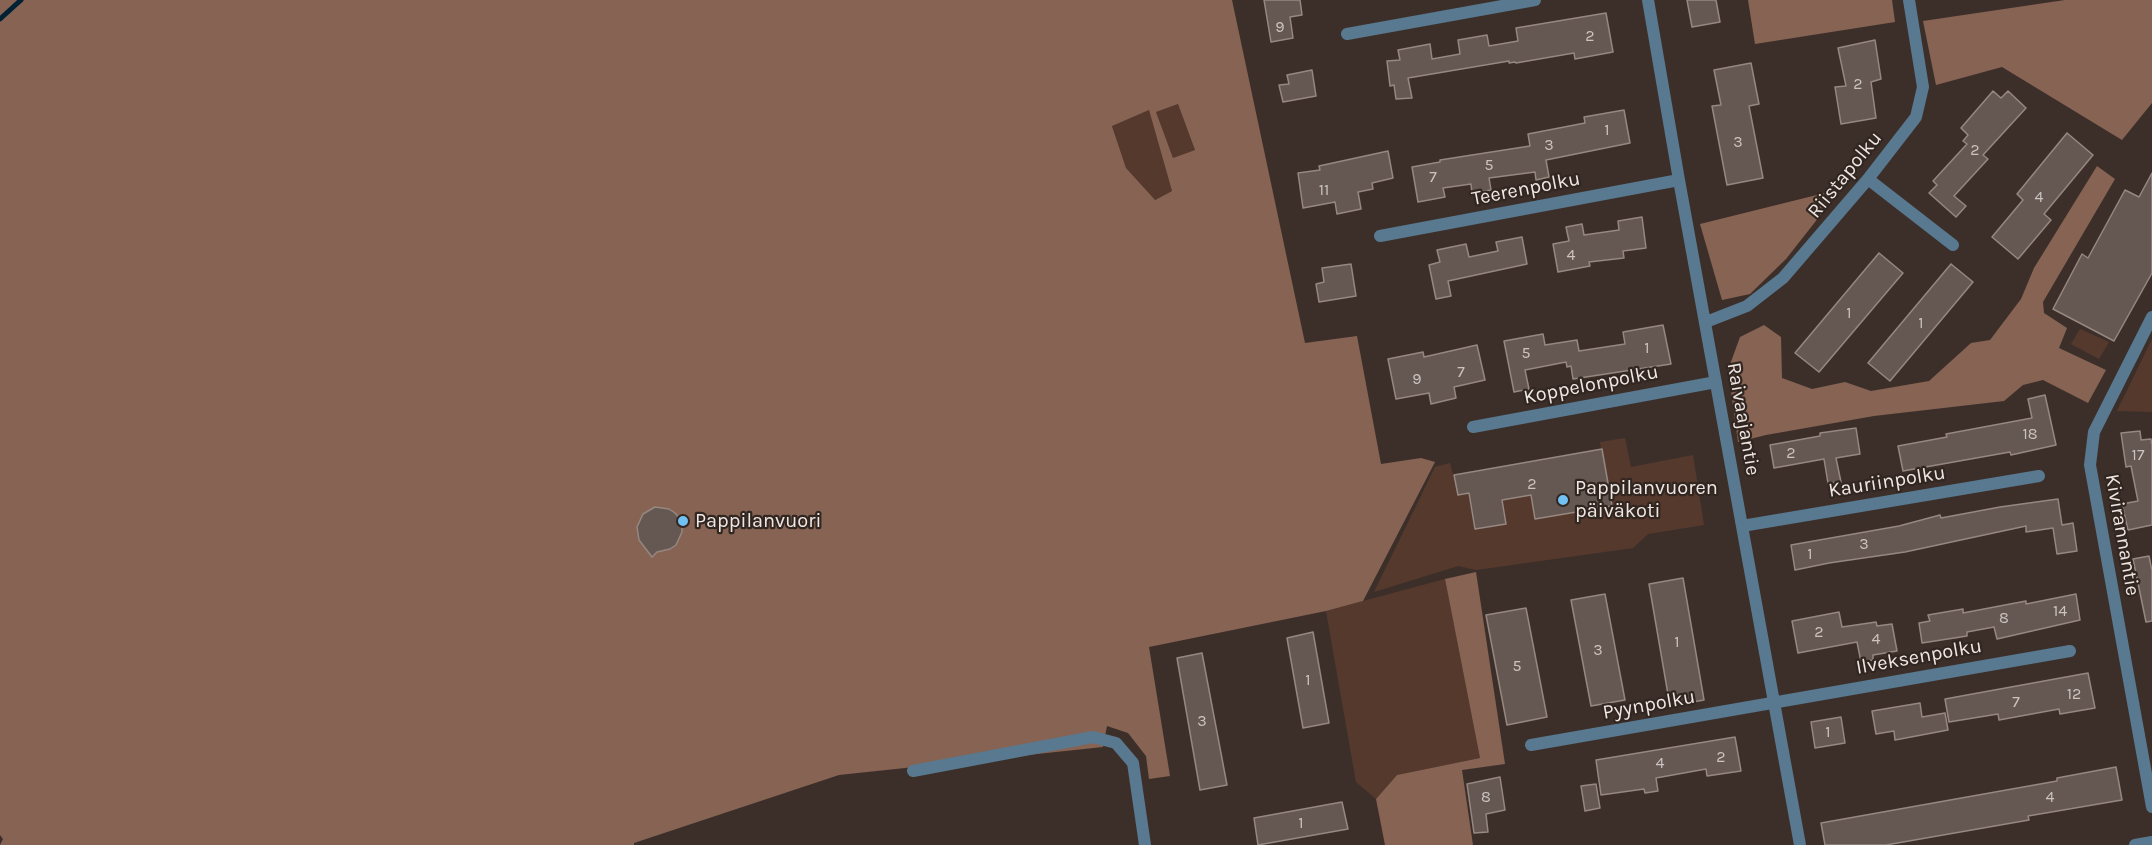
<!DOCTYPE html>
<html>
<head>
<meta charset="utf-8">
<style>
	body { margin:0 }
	canvas { display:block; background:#3c2f2a }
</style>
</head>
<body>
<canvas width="2152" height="845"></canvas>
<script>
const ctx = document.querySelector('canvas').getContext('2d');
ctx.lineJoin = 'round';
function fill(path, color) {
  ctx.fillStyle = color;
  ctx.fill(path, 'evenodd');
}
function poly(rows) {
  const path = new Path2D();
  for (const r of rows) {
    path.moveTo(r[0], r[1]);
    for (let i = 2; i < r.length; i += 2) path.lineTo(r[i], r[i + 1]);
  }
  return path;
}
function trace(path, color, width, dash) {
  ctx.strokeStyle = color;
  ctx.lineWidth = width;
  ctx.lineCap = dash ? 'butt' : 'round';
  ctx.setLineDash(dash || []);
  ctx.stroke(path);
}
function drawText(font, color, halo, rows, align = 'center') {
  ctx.font = font + ' Karla,sans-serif';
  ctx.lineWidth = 4.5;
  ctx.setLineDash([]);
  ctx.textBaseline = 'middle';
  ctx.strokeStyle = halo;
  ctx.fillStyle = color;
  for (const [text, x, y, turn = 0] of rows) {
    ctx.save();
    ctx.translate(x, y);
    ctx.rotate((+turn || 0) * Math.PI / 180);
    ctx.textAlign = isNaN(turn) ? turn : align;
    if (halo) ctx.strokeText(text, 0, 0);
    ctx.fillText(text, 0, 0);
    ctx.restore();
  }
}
fill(poly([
	[1178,104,1195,150,1173,158,1156,112],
	[1149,110,1172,191,1154,200,1126,168,1112,125],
	[2080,329,2109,342,2099,359,2071,344],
	[2152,339,2152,412,2117,411],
	[1625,438,1631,467,1693,455,1704,525,1648,534,1633,548,1476,570,1458,566,1374,592,1435,467,1450,463,1458,495,1469,493,1475,529,1506,524,1502,500,1531,495,1535,519,1611,506,1600,442],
	[1445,579,1480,758,1397,775,1376,799,1356,782,1326,611]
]), '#56392d');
fill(poly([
	[0,0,1232,0,1305,343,1357,336,1381,464,1421,458,1435,462,1363,601,1326,611,1149,647,1170,776,1149,779,1146,756,1128,733,1107,726,1103,747,839,775,634,843,634,845,0,845,3,839,0,835],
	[1178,104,1195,150,1173,158,1156,112],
	[1149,110,1172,191,1155,200,1126,168,1112,126],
	[1748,0,1892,0,1895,22,1755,44],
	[2065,0,2152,0,2152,103,2122,140,2002,67,1936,85,1923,21],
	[2097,166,2115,179,2043,302,2044,313,2067,328,2059,348,2106,370,2088,403,2043,380,2023,385,2004,401,1874,416,1766,435,1738,442,1728,370,1740,337,1764,325,1781,337,1782,378,1812,389,1845,382,1871,391,1929,381,1971,343,1990,340,2021,299,2034,268],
	[1841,189,1786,259,1750,294,1722,300,1700,224],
	[1476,572,1505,764,1462,770,1473,845,1385,845,1376,799,1397,775,1480,758,1445,579]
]), '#876353');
trace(poly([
	[0,19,21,0]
]), '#002134', 5);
const building = poly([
	[1264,0,1300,0,1302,15,1290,17,1293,38,1271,42,1264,0],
	[1687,0,1716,0,1720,22,1692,27,1687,0],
	[1606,13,1613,52,1575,59,1574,53,1516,63,1515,62,1509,63,1509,61,1408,78,1412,98,1396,99,1394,85,1390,86,1387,61,1400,60,1398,50,1430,44,1432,59,1460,54,1458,40,1487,35,1489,46,1518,41,1516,28,1606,13],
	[1875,40,1881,79,1871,82,1876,118,1841,124,1835,87,1846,86,1838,48,1875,40],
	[1751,63,1759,104,1749,106,1763,178,1727,185,1712,106,1721,105,1714,70,1751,63],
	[1312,70,1316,96,1283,102,1279,85,1289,84,1287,75,1312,70],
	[1993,91,2001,98,2008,91,2026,108,1983,155,1988,159,1954,196,1966,206,1956,217,1929,193,1937,185,1933,181,1967,144,1963,141,1968,135,1961,128,1993,91],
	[1624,110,1630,143,1546,160,1549,177,1536,180,1535,172,1489,178,1491,190,1472,193,1471,184,1443,188,1445,197,1418,202,1412,167,1440,162,1440,160,1530,146,1528,134,1585,123,1584,117,1624,110],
	[2067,133,2093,155,2044,214,2051,220,2018,259,1992,237,2023,200,2017,194,2067,133],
	[1388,151,1393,178,1372,183,1373,189,1358,192,1361,209,1337,214,1335,202,1303,208,1298,173,1320,170,1319,166,1388,151],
	[2152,173,2152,273,2114,341,2053,309,2082,254,2088,258,2125,190,2139,197,2152,173],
	[1642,217,1646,248,1623,251,1624,258,1589,262,1590,266,1558,272,1553,244,1569,241,1566,227,1582,224,1584,235,1619,230,1618,221,1642,217],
	[1522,237,1527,264,1448,281,1451,296,1436,299,1429,265,1440,262,1437,250,1466,244,1469,257,1498,251,1496,242,1522,237],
	[1879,253,1903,273,1819,372,1795,353,1879,253],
	[1351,264,1356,296,1319,302,1316,284,1324,282,1322,268,1351,264],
	[1951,264,1973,282,1890,381,1868,363,1951,264],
	[1663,325,1671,364,1573,379,1571,366,1567,367,1566,362,1525,370,1529,389,1514,392,1504,341,1543,334,1545,345,1577,340,1579,351,1625,344,1623,332,1663,325],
	[1477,345,1485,380,1454,387,1456,398,1431,404,1429,393,1396,399,1388,359,1423,352,1424,357,1477,345],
	[2045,395,2056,445,2011,455,2010,452,1903,471,1898,446,1947,437,1946,434,2032,418,2028,399,2045,395],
	[1856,428,1860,454,1836,458,1841,482,1828,483,1824,459,1774,468,1770,445,1820,436,1820,433,1856,428],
	[2140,431,2141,440,2151,439,2152,446,2152,525,2128,530,2122,504,2138,501,2131,466,2126,467,2121,433,2140,431],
	[1602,449,1612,506,1535,519,1531,495,1502,500,1506,524,1475,529,1469,493,1458,495,1454,475,1602,449],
	[2058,499,2062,525,2073,523,2077,551,2057,554,2053,528,2026,532,2026,526,1905,552,1829,563,1795,570,1791,545,1899,526,1940,515,1941,518,2000,507,2058,499],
	[655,507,669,509,675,513,682,521,682,532,676,545,670,549,657,552,652,557,639,540,637,527,643,514,655,507],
	[2149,556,2152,571,2152,621,2146,622,2133,559,2149,556],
	[1683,578,1704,700,1670,706,1649,584,1683,578],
	[1605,594,1625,700,1591,706,1571,600,1605,594],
	[2076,594,2080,620,1997,639,1994,627,1967,632,1967,636,1922,643,1919,623,1930,621,1928,615,1963,609,1963,613,2026,601,2026,604,2076,594],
	[1526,608,1547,717,1507,725,1486,615,1526,608],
	[1839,612,1842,627,1876,622,1877,626,1892,624,1897,651,1873,655,1873,660,1861,662,1857,642,1798,653,1792,621,1839,612],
	[1313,632,1329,723,1303,728,1287,638,1313,632],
	[1202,653,1227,785,1200,790,1177,658,1202,653],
	[2088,673,2095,708,2060,714,2059,709,1999,720,1998,714,1949,722,1945,699,2088,673],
	[1920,703,1922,717,1945,713,1948,730,1895,740,1894,731,1876,734,1872,711,1920,703],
	[1841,717,1845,743,1815,748,1811,722,1841,717],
	[1735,737,1741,771,1707,776,1706,769,1656,778,1658,791,1645,793,1644,789,1601,795,1596,760,1735,737],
	[2116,767,2122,800,2028,816,2029,820,1886,845,1825,845,1821,823,2057,781,2057,778,2116,767],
	[1500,777,1505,810,1486,814,1488,832,1474,833,1467,784,1500,777],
	[1596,784,1600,808,1585,811,1581,786,1596,784],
	[1342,802,1348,829,1258,845,1254,818,1342,802]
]);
fill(building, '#655852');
trace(building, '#968780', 1.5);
trace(poly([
	[1648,0,1679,180,1800,845],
	[1347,34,1535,0],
	[1868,179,1953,245],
	[1380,236,1679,180],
	[2152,317,2094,432,2090,465,2152,807],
	[1706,322,1747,306,1783,278,1868,179,1916,117,1923,87,1909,0],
	[1473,427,1716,382],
	[1742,526,2039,476],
	[1531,745,2070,651],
	[913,771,1093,737,1116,743,1133,763,1145,845],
	[2135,845,2152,842]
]), '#58798f', 12);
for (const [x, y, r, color] of [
	[1563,500,6,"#71c1f4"],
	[683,521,6,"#71c1f4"]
]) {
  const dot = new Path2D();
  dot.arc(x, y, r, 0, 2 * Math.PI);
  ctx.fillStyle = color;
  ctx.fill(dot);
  trace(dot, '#322620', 2);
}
drawText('16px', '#ccc3c0', null, [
	["9",1280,27],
	["2",1590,36],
	["2",1858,84],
	["1",1607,130],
	["3",1738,142],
	["3",1549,145],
	["2",1975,150],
	["5",1489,165],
	["7",1433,177],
	["11",1324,190],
	["4",2039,197],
	["4",1571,255],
	["1",1849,313],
	["1",1921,323],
	["1",1647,348],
	["5",1526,353],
	["7",1461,372],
	["9",1417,379],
	["18",2030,434],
	["2",1791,453],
	["17",2138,455],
	["2",1532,484],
	["3",1864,544],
	["1",1810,554],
	["14",2060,611],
	["8",2004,618],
	["2",1819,632],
	["4",1876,639],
	["1",1677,642],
	["3",1598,650],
	["5",1517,666],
	["1",1308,680],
	["12",2074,694],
	["7",2016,702],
	["3",1202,721],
	["1",1828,732],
	["2",1721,757],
	["4",1660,763],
	["8",1486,797],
	["4",2050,797],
	["1",1301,823]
]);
drawText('20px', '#efe7e4', '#322620', [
	["Riistapolku",1845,175,-51],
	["Teerenpolku",1526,189,-11],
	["Koppelonpolku",1591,385,-11],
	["Raivaajantie",1743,419,80],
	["Kauriinpolku",1887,482,-9],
	["Kivirannantie",2122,535,80],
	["Ilveksenpolku",1919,657,-10],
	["Pyynpolku",1649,705,-10]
]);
drawText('20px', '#efe7e4', '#322620', [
	["Pappilanvuoren",1575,488],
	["päiväkoti",1575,511],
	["Pappilanvuori",695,521]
], 'left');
</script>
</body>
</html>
